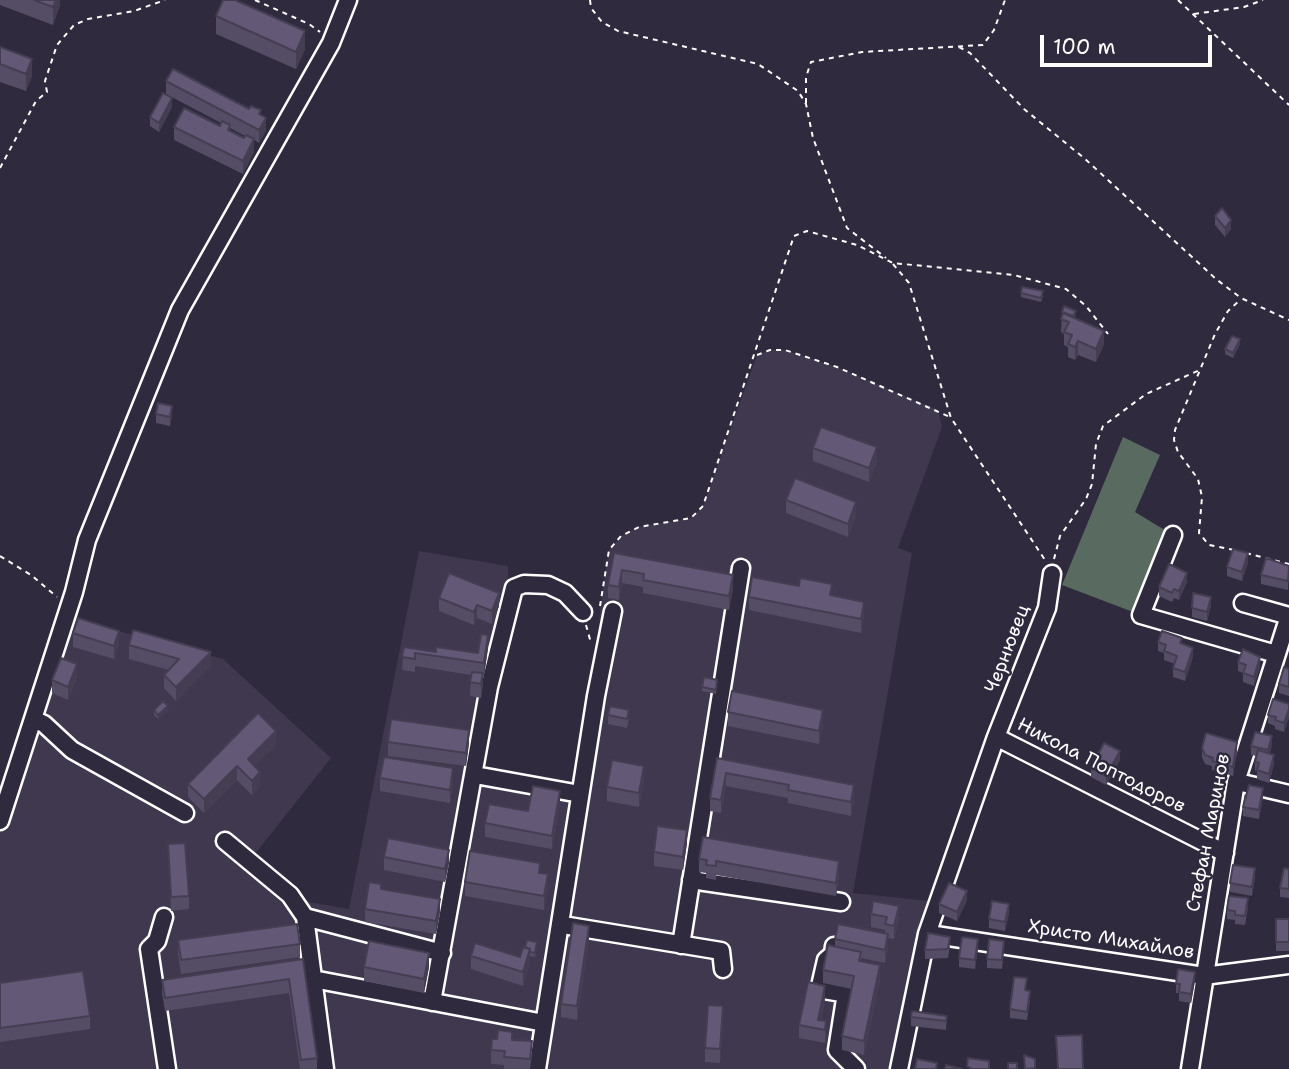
<!DOCTYPE html>
<html>
<head>
<meta charset="utf-8">
<style>
	body { margin:0 }
	#map { position:relative; width:1289px; height:1069px; overflow:hidden; background:#2f2a3d; font-family:"Shantell Sans",sans-serif }
	canvas { display:block }
	.scale { position:absolute; left:1040px; top:35px; width:172px; height:32px; box-sizing:border-box; border:4px solid #fff; border-top:0; padding-left:9px; font-size:21px; line-height:24px; white-space:nowrap; color:#fff; -webkit-text-stroke:5px #2f2a3d; paint-order:stroke }
</style>
</head>
<body>
<div id="map">
<canvas width="1289" height="1069"></canvas>
<div class="scale">100 m</div>
</div>
<script>
const ctx = document.querySelector('canvas').getContext('2d');
ctx.lineJoin = 'round';
function fill(path, color) {
  ctx.fillStyle = color;
  ctx.fill(path, 'evenodd');
}
function poly(rows) {
  const path = new Path2D();
  for (const r of rows) {
    path.moveTo(r[0], r[1]);
    for (let i = 2; i < r.length; i += 2) path.lineTo(r[i], r[i + 1]);
  }
  return path;
}
function trace(path, color, width, dash) {
  ctx.strokeStyle = color;
  ctx.lineWidth = width;
  ctx.lineCap = dash ? 'butt' : 'round';
  ctx.setLineDash(dash || []);
  ctx.stroke(path);
}
function drawText(font, color, halo, rows, align = 'center') {
  ctx.font = font + ' "Shantell Sans",sans-serif';
  ctx.lineWidth = 5;
  ctx.setLineDash([]);
  ctx.textBaseline = 'middle';
  ctx.strokeStyle = halo;
  ctx.fillStyle = color;
  for (const [text, x, y, turn = 0] of rows) {
    ctx.save();
    ctx.translate(x, y);
    ctx.rotate((+turn || 0) * Math.PI / 180);
    ctx.textAlign = isNaN(turn) ? turn : align;
    if (halo) ctx.strokeText(text, 0, 0);
    ctx.fillText(text, 0, 0);
    ctx.restore();
  }
}
fill(poly([
	[770,350,785,350,837,367,938,410,942,427,898,548,912,553,853,893,938,902,899,1069,0,1069,0,821,66,617,223,659,331,758,255,854,309,902,349,909,419,551,508,566,508,582,514,588,475,775,579,794,596,696,600,610,609,550,621,536,639,527,691,518,703,506,757,355]
]), '#3f384e');
fill(poly([
	[1123,437,1160,455,1135,512,1173,535,1141,615,1062,585]
]), '#596a61');
const minor = poly([
	[1173,535,1141,615,1276,654],
	[33,719,44,724,72,750,185,813],
	[996,737,1225,853],
	[475,775,580,794],
	[1242,783,1289,794],
	[0,821,74,592,87,540,180,310,331,43,348,0],
	[225,841,290,895,305,917,325,1069],
	[691,880,841,902],
	[164,917,157,941,149,949,167,1069],
	[305,917,442,953],
	[569,926,721,951,723,969],
	[929,934,1204,976,1289,965],
	[681,945,741,568],
	[834,946,833,954,826,960,820,986,824,990,853,995],
	[313,979,544,1023],
	[846,993,837,1050,856,1069],
	[432,1002,489,687,514,588,524,584,548,585,565,593,583,612],
	[537,1069,596,696,613,611],
	[899,1069,927,934,996,737,1047,608,1052,574],
	[1190,1069,1236,782,1289,616,1243,603]
]);
trace(minor, '#fff', 21);
trace(poly([
	[255,0,309,24,320,32],
	[590,0,591,8,602,22,618,31,758,64,798,91,806,104,813,138,847,228,886,258],
	[1178,0,1289,105],
	[1194,14,1244,7,1263,0],
	[959,47,970,53,1024,109,1084,158,1216,279,1241,298,1289,320],
	[806,103,806,77,811,62,862,52,983,45,994,30,1005,0],
	[0,168,36,101,47,92,45,81,57,45,74,25,88,19,134,11,165,0],
	[893,264,909,283,951,418,1045,560],
	[757,355,770,350,785,350,837,367,950,417],
	[1234,550,1209,545,1199,533,1202,497,1198,479,1178,452,1174,440,1175,430,1215,334,1228,311,1240,300],
	[1246,553,1289,564],
	[0,556,31,575,57,597],
	[1054,559,1060,536,1086,499,1092,484,1096,444,1103,426,1146,394,1202,369],
	[600,606,609,550,621,536,639,527,691,518,703,506,794,236,807,231,857,245,893,263,1014,275,1066,289,1086,306,1108,334],
	[586,625,591,643]
]), '#fff', 2, [5, 5]);
trace(minor, '#2f2a3d', 16);
fill(poly([
	[0,0,60,0,60,5,53,25,0,5],
	[216,16,305,49,296,69,216,34],
	[0,47,32,76,26,91,0,82],
	[166,81,261,115,266,131,259,143,254,140,254,152,243,174,174,140,174,127,220,126,221,123,166,94],
	[230,128,245,136,244,138,230,131],
	[172,107,159,132,150,126,150,117],
	[1215,216,1231,229,1225,237,1215,225],
	[1021,293,1043,296,1041,302,1021,297],
	[1062,312,1076,315,1074,318,1104,344,1096,362,1078,355,1075,360,1068,357,1068,347,1064,345,1064,334,1061,332],
	[1240,344,1233,358,1225,354,1225,349],
	[156,414,172,415,170,426,156,423],
	[813,448,877,461,869,482,813,461],
	[786,500,856,515,848,537,786,513],
	[614,553,733,589,729,610,643,593,643,587,622,583,619,600,608,598,608,585],
	[1248,562,1242,581,1227,576,1227,567],
	[1289,566,1288,590,1261,584,1261,575],
	[1187,582,1179,600,1174,598,1172,602,1159,596,1159,587],
	[832,595,864,615,861,633,749,610,749,597],
	[439,598,499,606,492,624,477,618,474,625,439,611],
	[1211,606,1207,621,1192,617,1192,608],
	[73,633,119,644,114,659,73,647],
	[1158,642,1182,644,1193,657,1185,681,1173,677,1173,668,1175,664,1164,660,1164,653,1158,651],
	[129,645,211,665,176,701,164,688,164,675,169,670,129,659],
	[404,647,436,652,478,653,488,648,484,676,483,676,481,698,470,696,471,675,415,666,415,672,402,670],
	[1238,662,1260,666,1254,686,1243,682,1243,673,1238,671],
	[1289,669,1289,696,1279,693,1279,684],
	[77,677,68,700,52,693,52,680],
	[717,685,716,694,702,691,702,687],
	[1289,704,1284,732,1275,729,1275,726,1268,723,1268,715],
	[154,710,168,711,158,719,154,715],
	[728,712,823,723,819,744,728,726],
	[608,715,629,719,627,728,608,724],
	[388,742,469,743,466,766,388,756],
	[276,745,254,766,260,786,252,795,237,780,204,813,188,797,188,784],
	[1272,745,1270,753,1274,764,1269,783,1257,779,1257,771,1255,771,1255,762,1257,756,1251,755,1251,746],
	[1202,748,1237,751,1233,776,1212,770,1212,766,1205,764,1202,757],
	[717,758,854,799,851,816,788,803,788,798,726,786,721,813,710,811,710,798],
	[1120,760,1106,785,1091,777,1091,768],
	[380,778,453,782,450,803,380,791],
	[644,779,639,807,607,801,607,787],
	[1263,797,1259,819,1243,816,1243,807],
	[560,805,552,849,485,837,485,823,528,811],
	[687,843,683,870,654,866,654,852],
	[168,844,189,896,189,909,171,911],
	[384,857,449,863,445,882,384,870],
	[699,859,839,875,836,896,716,875,716,880,706,878,706,873,699,872],
	[1289,869,1289,898,1280,897,1280,888],
	[540,873,548,888,544,910,465,896,465,882],
	[1255,877,1252,896,1230,892,1230,883],
	[381,889,440,912,436,934,365,922,365,909],
	[967,900,957,921,939,913,939,904],
	[1248,907,1245,925,1235,924,1235,920,1227,919,1227,910],
	[1009,913,1005,931,989,928,989,919],
	[871,914,899,919,894,939,888,938,888,948,885,963,861,958,861,961,880,979,864,1055,842,1050,842,1036,852,989,823,983,823,970,835,947,835,939,885,934,885,930,871,927],
	[1276,919,1289,919,1289,951,1276,951],
	[589,939,577,1020,561,1017,561,1004],
	[178,940,300,944,300,957,181,974,178,954],
	[537,946,535,957,530,956,530,962,523,986,471,969,471,956,520,957,525,947],
	[950,946,948,958,925,959,925,950],
	[978,948,975,969,959,967,959,958],
	[1004,950,1002,969,987,968,987,959],
	[303,959,317,1058,317,1069,300,1069,289,993,165,1011,162,993,162,980],
	[364,967,429,967,424,993,364,981],
	[1195,981,1191,1003,1179,1001,1179,993,1176,993,1176,984],
	[0,983,90,1016,90,1029,0,1042],
	[825,999,821,1020,826,1034,825,1043,799,1038,799,1025],
	[1030,1000,1027,1020,1010,1018,1010,1009],
	[947,1016,946,1030,911,1026,911,1017],
	[723,1020,720,1063,705,1062,705,1048],
	[512,1040,532,1055,530,1069,504,1069,504,1065,491,1064,491,1050]
]), '#554d65');
fill(poly([
	[56,0,60,0,60,5,53,25,53,7],
	[305,31,305,49,296,69,296,52],
	[32,59,32,76,26,91,26,74],
	[172,98,172,107,159,132,159,123],
	[266,118,266,131,259,143,259,130],
	[254,139,254,152,243,174,243,161],
	[1231,220,1231,229,1225,237,1225,228],
	[1104,331,1104,344,1096,362,1096,349],
	[1240,339,1240,344,1233,358,1233,353],
	[1078,341,1078,355,1075,360,1075,347],
	[172,406,172,415,170,426,170,417],
	[877,447,877,461,869,482,869,468],
	[856,502,856,515,848,537,848,524],
	[1248,553,1248,562,1242,581,1242,572],
	[622,570,622,583,619,600,619,587],
	[1187,573,1187,582,1179,600,1179,591],
	[733,575,733,589,729,610,729,596],
	[499,593,499,606,492,624,492,611],
	[1211,597,1211,606,1207,621,1207,612],
	[864,602,864,615,861,633,861,619],
	[477,605,477,618,474,625,474,612],
	[119,631,119,644,114,659,114,646],
	[488,635,488,648,484,676,484,663],
	[1193,648,1193,657,1185,681,1185,672],
	[211,652,211,665,176,701,176,687],
	[1260,657,1260,666,1254,686,1254,677],
	[77,664,77,677,68,700,68,687],
	[483,673,483,687,481,698,481,684],
	[168,706,168,711,158,719,158,715],
	[1289,709,1289,718,1284,732,1284,723],
	[823,710,823,723,819,744,819,731],
	[469,730,469,743,466,766,466,753],
	[276,731,276,745,248,773,248,759],
	[1272,736,1272,745,1268,759,1268,750],
	[1237,742,1237,751,1233,776,1233,767],
	[1120,751,1120,760,1106,785,1106,776],
	[1274,755,1274,764,1269,783,1269,774],
	[237,766,237,780,204,813,204,799],
	[644,766,644,779,639,807,639,793],
	[453,768,453,782,450,803,450,790],
	[260,772,260,786,252,795,252,781],
	[726,773,726,786,721,813,721,800],
	[854,785,854,799,851,816,851,802],
	[1263,788,1263,797,1259,819,1259,810],
	[560,791,560,805,552,849,552,836],
	[687,830,687,843,683,870,683,857],
	[449,850,449,863,445,882,445,869],
	[839,861,839,875,836,896,836,883],
	[1255,868,1255,877,1252,896,1252,887],
	[548,874,548,888,544,910,544,896],
	[967,891,967,900,957,921,957,912],
	[440,899,440,912,436,934,436,921],
	[1009,904,1009,913,1005,931,1005,922],
	[899,906,899,919,894,939,894,926],
	[589,926,589,939,577,1020,577,1006],
	[888,934,888,948,885,963,885,950],
	[978,939,978,948,975,969,975,960],
	[530,949,530,962,523,986,523,972],
	[429,953,429,967,424,993,424,979],
	[880,965,880,979,864,1055,864,1041],
	[1195,972,1195,981,1191,1003,1191,994],
	[825,986,825,999,819,1029,818,1020],
	[723,1006,723,1020,720,1063,720,1049],
	[826,1021,826,1034,825,1043,825,1030]
]), '#453e53');
const building = poly([
	[34,0,56,0,53,7,34,0],
	[223,0,235,0,305,31,296,52,216,16,223,0],
	[0,47,32,59,26,74,0,64,0,47],
	[173,69,249,109,251,106,261,110,259,114,266,118,259,130,166,81,173,69],
	[163,93,172,98,159,123,150,117,163,93],
	[184,108,220,126,222,121,230,125,228,130,244,138,246,135,254,139,243,161,174,127,184,108],
	[1222,208,1231,220,1225,228,1215,216,1222,208],
	[1022,287,1043,291,1041,298,1021,293,1022,287],
	[1064,306,1076,311,1073,316,1062,312,1064,306],
	[1063,313,1104,331,1096,349,1078,341,1075,347,1068,344,1072,335,1064,332,1069,322,1061,319,1063,313],
	[1232,336,1240,339,1233,353,1225,349,1232,336],
	[158,403,172,406,170,417,156,414,158,403],
	[821,427,877,447,869,468,813,448,821,427],
	[795,478,856,502,848,524,786,500,795,478],
	[1233,549,1248,553,1242,572,1227,567,1233,549],
	[614,553,733,575,729,596,643,580,644,574,622,570,619,587,608,585,614,553],
	[1266,558,1289,566,1288,581,1261,575,1266,558],
	[1169,564,1187,573,1179,591,1174,589,1172,593,1159,587,1169,564],
	[449,573,499,593,492,611,477,605,474,612,439,598,449,573],
	[752,577,799,586,800,578,832,584,830,595,864,602,861,619,749,597,752,577],
	[1193,593,1211,597,1207,612,1192,608,1193,593],
	[78,618,119,631,114,646,73,633,78,618],
	[133,630,211,652,176,687,164,675,179,659,129,645,133,630],
	[1162,631,1182,638,1180,643,1193,648,1185,672,1173,668,1177,656,1164,651,1166,645,1158,642,1162,631],
	[481,634,488,635,484,663,415,653,415,659,402,657,404,647,436,652,436,647,478,653,481,634],
	[1243,649,1260,657,1254,677,1243,673,1246,665,1238,662,1243,649],
	[61,658,77,664,68,687,52,680,61,658],
	[1284,667,1289,669,1289,687,1279,684,1284,667],
	[472,672,483,673,481,684,470,682,472,672],
	[704,677,717,680,716,690,702,687,704,677],
	[732,691,823,710,819,731,728,712,732,691],
	[1273,699,1289,704,1289,709,1284,723,1275,720,1276,717,1268,715,1273,699],
	[163,701,168,706,158,715,154,710,163,701],
	[610,706,629,710,627,719,608,715,610,706],
	[258,713,276,731,248,759,260,772,252,781,237,766,204,799,188,784,258,713],
	[391,719,469,730,466,753,388,742,391,719],
	[1255,732,1272,736,1268,750,1251,746,1255,732],
	[1206,733,1237,742,1233,767,1212,761,1213,758,1205,755,1202,748,1206,733],
	[1104,743,1120,751,1106,776,1091,768,1104,743],
	[1258,750,1274,755,1269,774,1257,770,1259,763,1255,762,1258,750],
	[384,757,453,768,450,790,380,778,384,757],
	[717,758,854,785,851,802,788,790,789,785,726,773,721,800,710,798,717,758],
	[612,760,644,766,639,793,607,787,612,760],
	[1249,785,1263,788,1259,810,1243,807,1249,785],
	[533,786,560,791,552,836,485,823,489,804,528,811,533,786],
	[657,826,687,830,683,857,654,852,657,826],
	[703,837,839,861,836,883,716,861,716,866,706,865,707,860,699,859,703,837],
	[388,838,449,850,445,869,384,857,388,838],
	[185,843,189,896,171,897,168,844,185,843],
	[470,851,540,863,539,873,548,874,544,896,465,882,470,851],
	[1233,865,1255,868,1252,887,1230,883,1233,865],
	[1284,868,1289,869,1289,889,1280,888,1284,868],
	[369,882,381,884,381,889,440,899,436,921,365,909,369,882],
	[949,883,967,891,957,912,939,904,949,883],
	[1229,896,1248,898,1245,916,1235,915,1235,911,1227,910,1229,896],
	[873,901,899,906,894,926,885,924,887,917,871,914,873,901],
	[992,901,1009,904,1005,922,989,919,992,901],
	[1276,919,1289,919,1289,942,1276,942,1276,919],
	[573,923,589,926,577,1006,561,1004,573,923],
	[297,924,300,944,181,960,178,940,297,924],
	[838,924,888,934,885,950,835,939,838,924],
	[928,933,950,937,948,949,925,950,928,933],
	[962,937,978,939,975,960,959,958,962,937],
	[989,939,1004,941,1002,960,987,959,989,939],
	[527,940,537,942,535,953,530,952,530,949,525,947,527,940],
	[369,941,429,953,424,979,364,967,369,941],
	[475,943,520,957,523,947,530,949,523,972,471,956,475,943],
	[828,945,861,952,859,961,880,965,864,1041,842,1036,854,976,823,970,828,945],
	[303,959,317,1058,301,1060,289,979,165,998,162,980,303,959],
	[1178,969,1195,972,1191,994,1179,992,1180,984,1176,984,1178,969],
	[83,971,90,1016,0,1028,0,983,83,971],
	[1014,977,1027,978,1025,990,1030,991,1027,1012,1010,1009,1014,977],
	[808,982,825,986,818,1020,826,1021,825,1030,799,1025,808,982],
	[708,1005,723,1006,720,1049,705,1048,708,1005],
	[912,1011,947,1016,946,1021,911,1017,912,1011],
	[498,1030,512,1032,512,1040,532,1041,530,1059,504,1057,505,1051,491,1050,492,1039,497,1039,498,1030],
	[1082,1035,1083,1069,1058,1069,1056,1036,1082,1035],
	[1024,1055,1035,1059,1035,1068,1025,1069,1024,1055],
	[968,1058,989,1061,989,1069,972,1069,967,1066,968,1058],
	[917,1059,937,1063,936,1069,915,1069,917,1059],
	[1008,1063,1017,1063,1017,1069,1008,1069,1008,1063],
	[946,1065,962,1069,945,1069,946,1065]
]);
fill(building, '#635976');
trace(building, '#453e53', 2);
drawText('19px', '#fff', '#2f2a3d', [
	["Чернювец",1008,649,-69],
	["Никола Поптодоров",1101,766,27],
	["Стефан Маринов",1209,833,-79],
	["Христо Михайлов",1111,940,9]
]);
</script>
</body>
</html>
